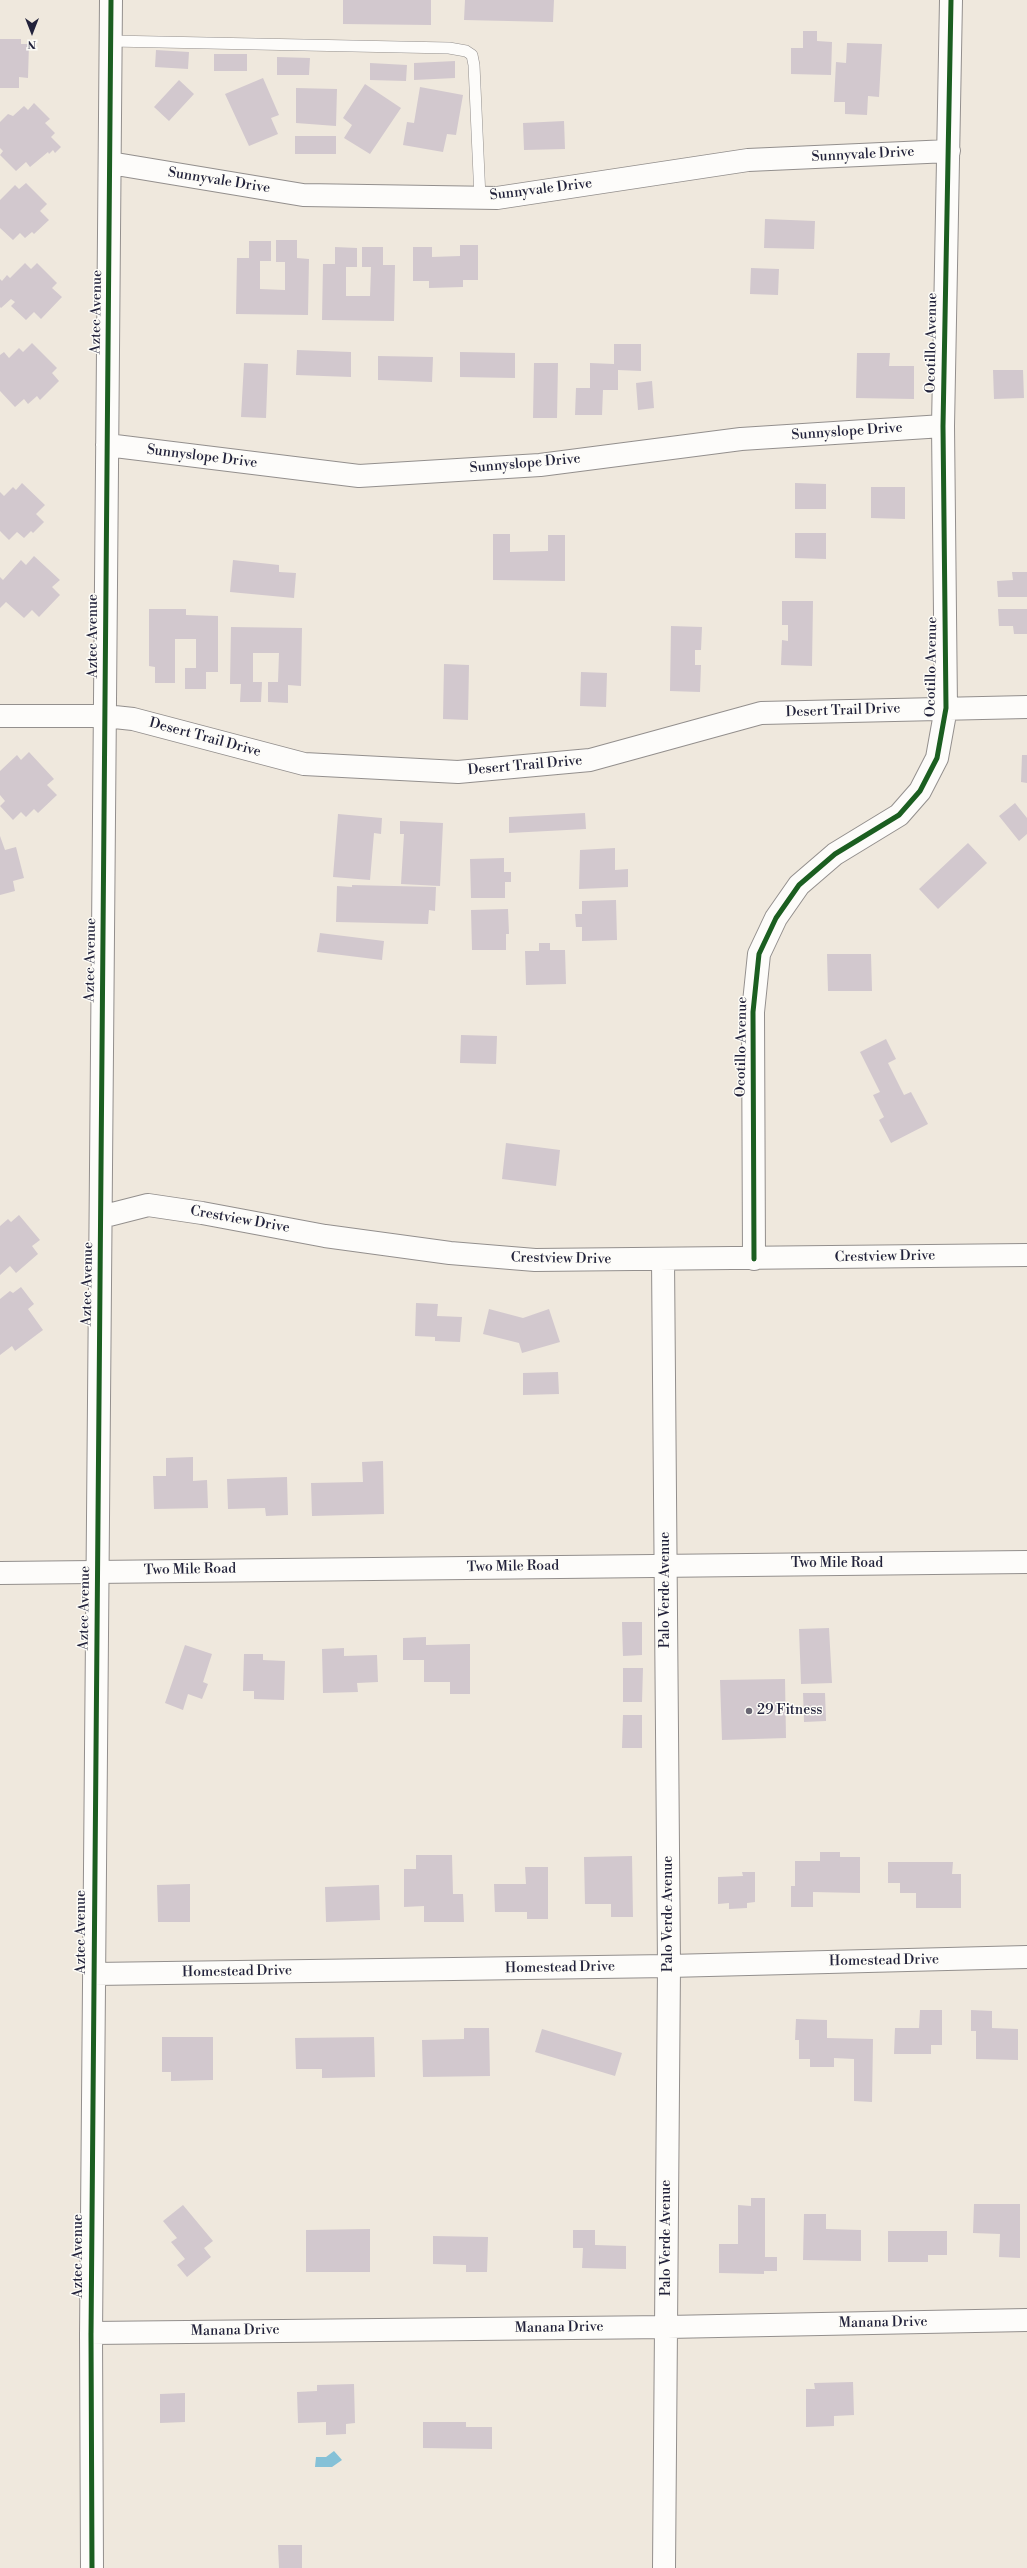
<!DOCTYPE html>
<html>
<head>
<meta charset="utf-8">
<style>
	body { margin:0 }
	#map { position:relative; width:1027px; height:2568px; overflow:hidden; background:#efe8dd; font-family:"Libre Bodoni",serif }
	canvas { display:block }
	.north { position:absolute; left:12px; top:12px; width:40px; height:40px; -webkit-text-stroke:3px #fdfcf7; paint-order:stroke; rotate:180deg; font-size:11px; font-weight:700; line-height:16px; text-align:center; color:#22223b }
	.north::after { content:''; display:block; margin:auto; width:14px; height:18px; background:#22223b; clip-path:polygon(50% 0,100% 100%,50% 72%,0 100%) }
</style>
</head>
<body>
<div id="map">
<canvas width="1027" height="2568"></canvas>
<div class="north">N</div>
</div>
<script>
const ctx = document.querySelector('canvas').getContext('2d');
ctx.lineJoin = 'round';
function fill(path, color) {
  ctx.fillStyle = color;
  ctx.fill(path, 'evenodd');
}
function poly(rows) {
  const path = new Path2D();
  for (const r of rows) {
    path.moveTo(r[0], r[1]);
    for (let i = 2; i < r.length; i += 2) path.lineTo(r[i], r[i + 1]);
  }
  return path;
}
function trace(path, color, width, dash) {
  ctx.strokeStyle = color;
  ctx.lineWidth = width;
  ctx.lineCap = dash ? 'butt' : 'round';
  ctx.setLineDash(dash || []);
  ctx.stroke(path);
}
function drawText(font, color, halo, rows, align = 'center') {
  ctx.font = font + ' "Libre Bodoni",serif';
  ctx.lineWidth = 3;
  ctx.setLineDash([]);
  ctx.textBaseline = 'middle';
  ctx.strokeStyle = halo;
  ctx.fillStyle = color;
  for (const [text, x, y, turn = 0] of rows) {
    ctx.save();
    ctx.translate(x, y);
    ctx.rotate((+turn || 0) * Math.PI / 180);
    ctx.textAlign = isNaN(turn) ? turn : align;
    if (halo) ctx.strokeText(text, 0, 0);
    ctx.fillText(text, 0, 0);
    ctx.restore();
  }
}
fill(poly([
	[334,2451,342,2460,332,2467,315,2467,316,2457,326,2457]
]), '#85c1d7');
fill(poly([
	[343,0,431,0,431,25,343,24],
	[465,0,554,0,553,22,464,20],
	[803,31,817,31,817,41,832,42,831,75,791,74,791,48,803,48],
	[0,39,21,39,21,44,29,44,28,78,19,77,19,88,0,88],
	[847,43,882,44,879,97,868,96,867,115,845,114,845,102,834,102,836,62,846,63],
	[156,50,189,52,188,69,155,67],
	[214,54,247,54,247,71,214,71],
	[277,57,310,58,309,75,277,75],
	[455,61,455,78,414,80,414,63],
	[370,63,407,65,406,81,370,80],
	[263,78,279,115,271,118,278,134,249,146,225,94],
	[179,80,194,94,169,121,154,107],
	[365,84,401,108,370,154,344,138,352,125,343,118],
	[420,87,463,95,456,135,447,134,443,152,403,145,407,122,414,123],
	[296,88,337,89,336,126,296,123],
	[34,103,50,119,45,123,55,133,51,137,61,147,55,153,53,150,49,154,48,152,30,167,26,162,16,171,0,155,3,151,0,148,0,122,8,114,13,116,24,106,28,110],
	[564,121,565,149,524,150,523,123],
	[295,136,336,136,336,154,295,154],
	[26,183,47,204,40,211,49,220,34,234,32,232,25,238,20,233,13,240,0,228,0,200,15,185,19,189],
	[765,219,815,221,814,249,764,248],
	[276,240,297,240,297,258,309,259,308,315,236,314,237,258,249,258,249,241,271,241,271,261,260,261,260,289,285,290,285,262,276,262],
	[460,245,478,245,478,280,463,280,463,287,429,288,429,281,413,281,413,247,432,247,432,257,460,256],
	[335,247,357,248,357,267,346,267,346,296,370,296,371,267,362,267,362,247,383,247,383,265,395,265,394,321,322,320,323,264,335,264],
	[25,263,31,269,37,263,57,283,52,288,62,297,41,319,34,312,26,320,11,306,15,302,11,299,1,308,0,307,0,279,2,281,7,275,10,278],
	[751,268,779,269,778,295,750,294],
	[32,343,57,368,52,373,59,381,40,400,37,396,28,404,24,399,15,407,0,391,0,355,4,352,9,358,19,348,23,352],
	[614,344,641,344,641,371,618,370,618,390,603,390,602,415,575,415,576,388,590,388,590,363,614,364],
	[297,350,351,352,351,377,296,375],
	[460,352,515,353,515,378,460,377],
	[857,353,890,353,889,366,914,366,914,399,856,398],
	[378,356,433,357,432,382,378,380],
	[244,363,268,364,266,418,241,417],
	[534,363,558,363,557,418,533,418],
	[993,370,1023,370,1024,398,994,399],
	[652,381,654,408,638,410,636,383],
	[22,483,45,505,36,514,44,522,33,533,31,531,24,538,17,532,9,540,0,531,0,492,4,496,13,487,16,490],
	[795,483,826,484,826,509,795,509],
	[871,487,905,487,905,519,871,518],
	[795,533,826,533,826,559,795,558],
	[493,534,510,534,510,552,548,551,548,535,565,535,565,581,493,580],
	[34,556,60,580,52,587,60,595,39,617,32,610,24,618,6,602,0,608,0,577,3,580,21,560,26,565],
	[233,560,279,565,279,572,296,573,294,598,230,592],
	[1012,572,1027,572,1027,597,998,597,997,581,1013,580],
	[782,601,813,601,812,666,781,665,782,640,788,641,788,625,782,625],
	[149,609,186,609,186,615,218,616,218,672,206,672,206,689,185,689,185,668,196,668,196,639,175,639,175,683,155,683,155,667,149,666],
	[998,609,1027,609,1027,634,1014,634,1013,626,999,626],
	[671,626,702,627,701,650,695,650,695,665,701,665,700,692,670,691],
	[231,627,302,628,301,686,288,685,288,703,268,702,268,682,278,682,279,653,253,653,253,682,262,682,261,702,240,702,241,684,230,684],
	[444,664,469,665,468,720,443,719],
	[581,672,607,673,606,707,580,706],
	[29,752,54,779,47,785,57,795,38,813,34,809,26,817,21,812,13,820,0,806,5,801,0,795,0,771,17,755,21,760],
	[1022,755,1027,755,1027,783,1021,782],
	[1015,803,1027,818,1027,834,1019,841,999,816],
	[585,813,586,829,509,833,509,817],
	[338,814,382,818,381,834,374,833,370,880,333,877],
	[400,821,443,823,440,886,401,884,404,834,400,834],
	[0,836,5,850,16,847,24,878,13,881,15,891,0,895],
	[968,843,987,863,938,909,919,889],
	[615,848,615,870,628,869,628,887,579,889,580,850],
	[504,858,504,872,511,872,511,882,505,882,505,898,471,898,470,859],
	[352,885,436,887,435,911,429,910,428,924,336,922,337,886,352,887],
	[616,900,617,940,582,941,582,927,576,927,575,914,582,914,582,901],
	[508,909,509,934,506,934,506,950,472,950,471,910],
	[320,933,384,941,382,960,317,952],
	[539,943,550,943,550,950,565,950,566,984,526,985,525,951,539,951],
	[827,954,871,954,872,991,828,991],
	[461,1035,497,1036,496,1064,460,1063],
	[886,1039,896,1059,888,1063,904,1095,911,1092,928,1124,891,1143,879,1120,884,1117,873,1095,880,1092,860,1052],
	[506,1143,560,1150,556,1186,502,1179],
	[19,1215,40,1240,32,1246,38,1254,16,1273,10,1266,0,1275,0,1226,8,1219,11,1222],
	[21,1287,34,1304,28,1309,43,1330,15,1351,12,1346,0,1355,0,1299,10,1291,13,1293],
	[416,1303,438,1304,437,1316,462,1317,460,1342,435,1341,435,1337,415,1336],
	[489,1309,523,1318,549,1309,560,1342,522,1353,519,1343,483,1334],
	[558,1372,559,1394,523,1395,523,1373],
	[193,1457,193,1481,207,1480,208,1508,154,1509,153,1476,166,1476,166,1458],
	[383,1461,384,1514,312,1516,311,1483,363,1482,362,1462],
	[287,1477,288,1515,266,1516,265,1508,228,1509,227,1479],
	[622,1622,642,1622,642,1655,623,1656],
	[829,1628,832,1683,801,1684,799,1629],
	[426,1637,426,1645,470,1644,470,1694,450,1694,450,1682,424,1682,424,1660,403,1660,403,1638],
	[185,1645,212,1654,203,1682,208,1684,202,1699,188,1694,183,1710,165,1703],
	[344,1648,344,1656,377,1655,378,1682,357,1683,358,1692,323,1693,322,1649],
	[244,1654,263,1654,263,1660,285,1661,284,1700,254,1699,254,1691,243,1691],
	[623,1668,643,1668,642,1702,623,1702],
	[785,1679,786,1738,722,1740,720,1680],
	[803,1693,825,1693,826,1721,804,1722],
	[623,1715,642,1715,642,1748,622,1748],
	[820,1852,840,1852,840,1857,860,1857,860,1893,813,1892,813,1907,791,1907,791,1886,795,1886,795,1861,820,1861],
	[416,1855,452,1855,453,1894,463,1894,464,1922,424,1922,424,1906,404,1907,404,1869,416,1869],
	[632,1856,633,1917,611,1917,611,1904,585,1904,584,1857],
	[888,1862,953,1862,952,1874,961,1874,961,1908,916,1908,916,1893,900,1893,900,1883,888,1883],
	[525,1867,548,1867,548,1919,527,1919,527,1912,495,1912,494,1884,526,1884],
	[742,1872,755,1872,755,1902,747,1903,747,1908,729,1909,729,1903,718,1904,718,1877,743,1876],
	[190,1884,190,1922,158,1922,157,1885],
	[379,1885,380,1920,326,1922,325,1887],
	[920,2010,942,2010,942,2045,931,2045,931,2054,894,2054,895,2028,919,2028],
	[971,2010,992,2011,992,2028,1018,2029,1018,2060,976,2059,976,2031,971,2031],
	[796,2019,827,2020,827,2038,873,2039,872,2102,854,2101,854,2059,834,2058,834,2067,810,2067,810,2059,799,2059,799,2040,795,2040],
	[464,2028,489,2028,490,2076,423,2077,422,2040,464,2039],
	[542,2029,622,2053,615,2076,535,2052],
	[162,2037,213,2037,213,2080,171,2081,171,2072,162,2072],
	[374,2037,375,2077,322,2078,322,2069,296,2069,295,2038],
	[751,2198,765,2198,765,2257,777,2257,777,2271,764,2271,764,2274,719,2273,719,2244,738,2244,738,2205,751,2206],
	[974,2204,1020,2204,1020,2258,999,2257,1000,2234,973,2233],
	[183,2205,213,2241,204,2248,211,2257,187,2277,177,2265,185,2259,171,2242,177,2238,163,2221],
	[804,2214,826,2214,826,2229,861,2230,861,2261,803,2260],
	[370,2229,370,2272,306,2272,306,2230],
	[573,2230,595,2230,595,2245,626,2246,626,2269,582,2268,583,2248,573,2248],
	[888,2231,947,2231,947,2255,928,2255,928,2262,888,2262],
	[433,2236,488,2237,487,2272,466,2272,466,2265,433,2264],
	[853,2382,854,2415,834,2416,834,2426,806,2427,806,2389,815,2389,814,2383],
	[354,2384,355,2423,346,2424,346,2434,326,2435,326,2422,298,2423,297,2392,317,2391,317,2385],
	[185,2393,185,2422,160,2423,160,2394],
	[423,2422,466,2422,466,2427,492,2427,492,2449,423,2448],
	[278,2545,302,2545,302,2568,279,2568]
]), '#d2c8ce');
const service = poly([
	[111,41,449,48,466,51,472,55,474,65,480,198]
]);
const minor = poly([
	[110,163,303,195,497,198,748,160,949,151],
	[107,445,359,476,540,465,741,439,943,426],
	[0,716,105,716,133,719,304,764,458,772,590,760,761,713,1027,707],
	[101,1217,148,1205,202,1213,325,1236,450,1253,535,1260,1027,1255],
	[754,1259,753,1012,759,954,776,918,799,885,835,854,899,815,920,791,937,758,946,708,943,426,951,0],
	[663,1260,669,1966,664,2568],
	[94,1974,669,1966,1027,1957],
	[91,2333,667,2327,1027,2320],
	[92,2568,91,2333,111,0]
]);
const tertiary = poly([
	[0,1573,1027,1562]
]);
trace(service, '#938f8d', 12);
trace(minor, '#938f8d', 24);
trace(tertiary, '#938f8d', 24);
trace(service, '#fdfcfa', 11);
trace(minor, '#fdfcfa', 22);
trace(tertiary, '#fdfcfa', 22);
trace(poly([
	[754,1259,753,1012,759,954,776,918,799,885,835,854,899,815,920,791,937,758,946,708,943,426,951,0],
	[92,2568,91,2333,111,0]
]), '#1b5e20', 5);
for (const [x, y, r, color] of [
	[749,1711,4,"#6a6774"]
]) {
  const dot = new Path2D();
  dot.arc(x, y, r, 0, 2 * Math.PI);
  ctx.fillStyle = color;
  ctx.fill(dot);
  trace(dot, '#fdfcf7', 1.5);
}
drawText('14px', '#22223b', '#fdfcf7', [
	["Sunnyvale Drive",863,155,-3],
	["Sunnyvale Drive",219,181,9],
	["Sunnyvale Drive",541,190,-7],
	["Aztec Avenue",97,312,-89],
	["Ocotillo Avenue",932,343,-89],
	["Sunnyslope Drive",847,432,-4],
	["Sunnyslope Drive",202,457,7],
	["Sunnyslope Drive",525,464,-5],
	["Aztec Avenue",94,636,-90],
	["Ocotillo Avenue",932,667,-89],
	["Desert Trail Drive",843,711,-2],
	["Desert Trail Drive",205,738,15],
	["Desert Trail Drive",525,766,-5],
	["Aztec Avenue",91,960,-89],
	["Ocotillo Avenue",742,1047,-89],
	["Crestview Drive",240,1220,10],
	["Crestview Drive",885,1257,-1],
	["Crestview Drive",561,1259,1],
	["Aztec Avenue",88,1284,-89],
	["Two Mile Road",837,1564],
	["Two Mile Road",513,1567,-1],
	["Two Mile Road",190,1570,-1],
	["Palo Verde Avenue",666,1590,-90],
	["Aztec Avenue",85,1608,-89],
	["Palo Verde Avenue",669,1914,-90],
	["Aztec Avenue",82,1932,-90],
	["Homestead Drive",884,1961,-1],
	["Homestead Drive",560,1968,-1],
	["Homestead Drive",237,1972,-1],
	["Palo Verde Avenue",667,2238,-90],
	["Aztec Avenue",79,2256,-90],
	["Manana Drive",883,2323,-1],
	["Manana Drive",559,2328,-1],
	["Manana Drive",235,2331,-1]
]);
drawText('14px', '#22223b', '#fdfcf7', [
	["29 Fitness",757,1711]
], 'left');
</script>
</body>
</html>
